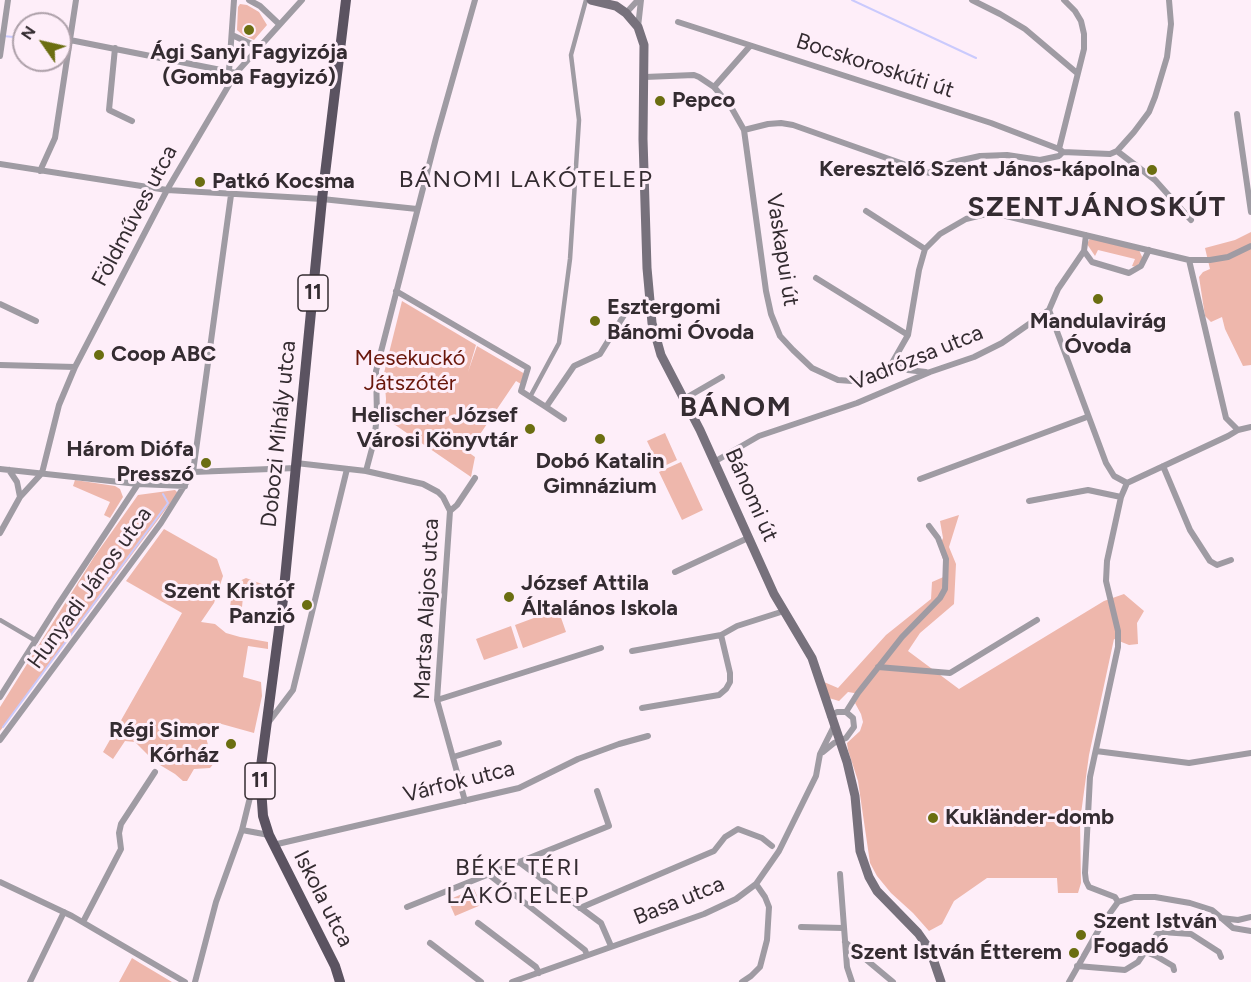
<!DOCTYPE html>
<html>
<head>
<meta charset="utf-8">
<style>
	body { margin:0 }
	#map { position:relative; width:1251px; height:982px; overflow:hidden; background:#feeef9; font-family:Figtree,sans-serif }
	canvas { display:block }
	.north { position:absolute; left:12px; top:12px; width:60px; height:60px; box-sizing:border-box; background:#feeef9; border:2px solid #ada0a9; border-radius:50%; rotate:304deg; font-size:16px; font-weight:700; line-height:24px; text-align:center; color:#342c31 }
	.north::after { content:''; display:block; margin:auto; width:21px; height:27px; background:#6b6e11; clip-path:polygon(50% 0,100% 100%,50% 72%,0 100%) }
</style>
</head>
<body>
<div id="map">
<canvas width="1251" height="982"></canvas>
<div class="north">N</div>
</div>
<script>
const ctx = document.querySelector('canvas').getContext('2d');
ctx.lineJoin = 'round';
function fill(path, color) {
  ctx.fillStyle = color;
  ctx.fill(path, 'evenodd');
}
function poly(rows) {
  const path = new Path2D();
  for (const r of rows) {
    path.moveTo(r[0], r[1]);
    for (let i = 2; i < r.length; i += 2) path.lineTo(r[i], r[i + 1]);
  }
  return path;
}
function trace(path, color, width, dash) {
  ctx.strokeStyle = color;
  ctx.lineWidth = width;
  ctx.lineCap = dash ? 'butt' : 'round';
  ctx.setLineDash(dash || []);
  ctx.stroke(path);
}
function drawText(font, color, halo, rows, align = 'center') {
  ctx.font = font + ' Figtree,sans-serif';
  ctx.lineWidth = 6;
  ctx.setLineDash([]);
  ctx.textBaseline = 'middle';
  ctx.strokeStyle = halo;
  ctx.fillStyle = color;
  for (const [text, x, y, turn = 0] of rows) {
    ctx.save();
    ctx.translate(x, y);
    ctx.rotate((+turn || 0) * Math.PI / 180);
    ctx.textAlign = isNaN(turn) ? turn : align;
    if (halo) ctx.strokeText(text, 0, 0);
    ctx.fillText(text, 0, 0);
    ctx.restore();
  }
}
fill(poly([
	[240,4,247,5,259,12,267,25,254,40,244,36,237,30,238,7],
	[1251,232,1251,365,1243,366,1225,329,1222,317,1211,322,1205,316,1199,277,1203,272,1210,269,1205,248,1235,240],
	[1090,238,1139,250,1143,259,1136,267,1132,266,1135,259,1098,250,1095,256,1087,244],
	[402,301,476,345,468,372,477,346,525,374,521,384,516,381,468,452,475,457,471,477,385,418,386,399,384,373],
	[665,433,677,460,660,468,647,441],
	[681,462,703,510,682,520,659,472],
	[75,480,115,486,120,489,123,497,110,518,104,515,110,502,73,486],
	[175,490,178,493,163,513,0,731,0,707,94,557,138,495],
	[959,515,949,547,956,564,954,604,920,633,908,651,959,689,1104,601,1124,594,1144,611,1137,623,1138,644,1129,645,1114,639,1089,755,1080,821,1081,883,1078,893,1058,893,1057,878,987,878,954,901,942,924,929,931,913,913,891,893,877,876,870,863,858,781,848,750,847,743,860,731,863,722,861,714,855,703,860,694,848,692,839,701,829,698,824,682,838,688,886,635,931,599,932,582,948,575,939,547,943,538,940,521],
	[164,529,217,559,223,576,214,603,201,622,215,624,226,633,240,637,268,642,268,649,248,646,243,677,261,682,262,696,254,733,218,723,205,734,210,752,215,762,210,768,194,769,187,781,183,781,175,774,155,762,135,742,125,741,113,759,103,752,182,613,126,581],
	[246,578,275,589,274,592,244,587,241,617,229,615,233,584],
	[558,609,566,632,523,648,515,625],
	[511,626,518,648,484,660,476,639],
	[474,889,481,905,455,916,448,900],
	[132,958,140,963,172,982,119,982]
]), '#eeb7ac');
trace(poly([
	[852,0,976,58],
	[3,36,24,38],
	[60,40,67,41],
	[3,727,168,503,163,494]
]), '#cacafd', 2);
trace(poly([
	[530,397,559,343,570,259,579,120,571,55,586,0],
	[0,620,36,641]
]), '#9f9ba3', 4.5);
trace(poly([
	[249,0,260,6,279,24],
	[972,0,1000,14,1025,29,1077,73],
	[626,13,638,0],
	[678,22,991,123,1059,149,1063,152,1110,154,1117,151,1134,132,1149,112,1155,97,1167,57,1171,24,1169,0],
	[638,27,641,0],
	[232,35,258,47],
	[70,40,236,73],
	[115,48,109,110,132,121],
	[0,56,8,0],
	[229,71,234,0],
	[645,77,694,75,699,77,714,87,731,107,744,130,766,291,771,314,780,336,793,350,812,368,838,380,852,381,866,379,880,372,892,363,908,335,919,270,925,249,940,234,966,219,982,215,1002,215,1189,260,1210,260,1228,257,1251,246],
	[714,87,750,46],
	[1237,114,1251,212],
	[744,130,768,124,781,123,793,125,929,173,953,162,980,156,1007,155,1040,160,1059,156,1063,152],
	[1059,149,1084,49,1084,34,1081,21,1075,11,1064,0],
	[1117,151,1155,180,1191,220],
	[0,164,167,190,322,199,417,209],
	[40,171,55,138,76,0],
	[866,211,925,249],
	[1084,251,1092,262,1129,273,1141,266,1149,250],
	[1189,260,1226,418,1238,430],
	[816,278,908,335],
	[396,291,528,368,521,391,546,407,574,366,600,354,626,312,650,306],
	[0,304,36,321],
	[1049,310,1106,463,1114,476,1127,483],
	[892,363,908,370,926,372],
	[0,365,75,367],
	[684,399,722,377],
	[546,407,564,419],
	[714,462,759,436,857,403,930,372,974,357,1002,343,1049,310,1058,289,1084,251,1086,235],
	[296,463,366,471,423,484,438,492,443,497,450,511,437,700,465,801],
	[1163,466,1190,530,1210,561,1217,565,1231,560],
	[0,469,138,484,185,486],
	[9,470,17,482,20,497],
	[366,471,374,441,377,416,376,371,436,138,475,0],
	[193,472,296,468],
	[42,473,59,405,75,367,167,190,236,73,302,0],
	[920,479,1087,417],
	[1127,483,1228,436,1238,430,1251,427],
	[1029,501,1088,490,1121,497],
	[450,511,457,505,475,478],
	[0,533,20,497,42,473],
	[675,572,748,538],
	[632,651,721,635,737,626,784,611],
	[878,667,950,673,1037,620],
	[0,697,56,608,138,484],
	[437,700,601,648],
	[642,708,719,695,726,689,730,682,730,673,721,635],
	[846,712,858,693,902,637,940,598,945,589,946,559,938,538,929,526],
	[268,723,293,690,347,469],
	[0,740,161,523,193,472,231,195],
	[1096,751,1189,763,1251,753],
	[823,752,834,743,846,738,854,727,853,718,846,712,837,712,830,716],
	[453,757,499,743],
	[242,830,269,835],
	[273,845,519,788,578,759,619,744,648,736],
	[519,862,601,923,611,946],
	[488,874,585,950,587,955],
	[840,874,847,967,852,982],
	[0,882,72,916,185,982],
	[1118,902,1115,897,1089,887,1086,881,1085,873,1090,777,1118,647,1118,631,1106,581,1107,561,1121,497,1127,483],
	[1118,902,1134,897,1155,897,1190,903,1212,910,1233,928,1251,931],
	[407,907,609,826,597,791],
	[580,908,714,851,725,837,738,829,762,838,772,846],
	[1221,918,1238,920,1251,917],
	[83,922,121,849,119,833,121,824,155,772],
	[478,923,536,967,539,973],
	[801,927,843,928],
	[845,942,893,982],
	[430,943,481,982],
	[1146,952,1156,956,1173,966,1174,970],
	[1077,966,1125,970,1138,962,1157,934,1162,932,1191,934,1219,952,1221,957],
	[30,982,64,912],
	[195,982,216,902,242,830,254,781],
	[512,982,704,914,736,899,756,884,779,851,816,776,820,754,834,726],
	[742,982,751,976,760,967,767,940,769,907,765,897,756,884],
	[1069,982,1102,924,1118,902]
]), '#9f9ba3', 6);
trace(poly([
	[591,0,616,6,626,13,638,27,644,45,643,139,647,268,652,323,661,355,700,430,774,594,812,658,847,762,855,796,860,851,869,877,877,891,918,933,930,950,941,982]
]), '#77717c', 9);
trace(poly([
	[340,982,335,966,269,835,263,816,260,774,283,599,322,199,346,0]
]), '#5b5361', 10);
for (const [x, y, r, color] of [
	[249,30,6,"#6b6e11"],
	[660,101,6,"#6b6e11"],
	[1152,170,6,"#6b6e11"],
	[200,182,6,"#6b6e11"],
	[1098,299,6,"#6b6e11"],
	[595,321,6,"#6b6e11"],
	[99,355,6,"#6b6e11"],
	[530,429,6,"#6b6e11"],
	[600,439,6,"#6b6e11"],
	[206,463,6,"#6b6e11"],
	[509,597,6,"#6b6e11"],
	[307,605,6,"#6b6e11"],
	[231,744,6,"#6b6e11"],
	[933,818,6,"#6b6e11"],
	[1081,935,6,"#6b6e11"],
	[1074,953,6,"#6b6e11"]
]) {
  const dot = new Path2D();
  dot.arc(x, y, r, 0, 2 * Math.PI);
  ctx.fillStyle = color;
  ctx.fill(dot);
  trace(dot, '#feeef9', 2);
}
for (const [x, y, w] of [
	[313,293,30],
	[260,781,30]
]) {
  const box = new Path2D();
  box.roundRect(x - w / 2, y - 18, w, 36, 4.5);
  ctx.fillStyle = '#feeef9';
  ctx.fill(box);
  trace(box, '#342c31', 1.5);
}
drawText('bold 21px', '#342c31', null, [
	["11",313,293],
	["11",260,781]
]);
drawText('bold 22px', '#342c31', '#feeef9', [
	["Ági Sanyi Fagyizója",249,53,"center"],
	["(Gomba Fagyizó)",249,78,"center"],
	["Pepco",672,101],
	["Keresztelő Szent János-kápolna",1140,170,"right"],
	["Patkó Kocsma",212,182],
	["Esztergomi",607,308],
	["Bánomi Óvoda",607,333],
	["Mandulavirág",1098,322,"center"],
	["Óvoda",1098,347,"center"],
	["Coop ABC",111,355],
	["Helischer József",518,416,"right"],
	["Városi Könyvtár",518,441,"right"],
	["Három Diófa",194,450,"right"],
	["Presszó",194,475,"right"],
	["Dobó Katalin",600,462,"center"],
	["Gimnázium",600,487,"center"],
	["József Attila",521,584],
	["Általános Iskola",521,609],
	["Szent Kristóf",295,592,"right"],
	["Panzió",295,617,"right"],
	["Régi Simor",219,731,"right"],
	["Kórház",219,756,"right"],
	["Kukländer-domb",945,818],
	["Szent István",1093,922],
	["Fogadó",1093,947],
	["Szent István Étterem",1062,953,"right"]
], 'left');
drawText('22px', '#342c31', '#feeef9', [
	["Bocskoroskúti út",875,66,18],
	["Földműves utca",135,216,-62],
	["Vaskapui út",782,250,81],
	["Vadrózsa utca",917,358,-22],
	["Dobozi Mihály utca",279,434,-84],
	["Bánomi út",751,495,66],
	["Hunyadi János utca",90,588,-54],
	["Martsa Alajos utca",427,609,-87],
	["Várfok utca",459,782,-14],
	["Iskola utca",323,899,63],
	["Basa utca",679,901,-22]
]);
drawText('22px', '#69170b', '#feeef9', [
	["Mesekuckó",410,359],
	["Játszótér",410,384]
]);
ctx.letterSpacing = '1.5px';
drawText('24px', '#342c31', '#feeef9', [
	["BÁNOMI LAKÓTELEP",526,180],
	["BÉKE TÉRI",518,868],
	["LAKÓTELEP",518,896]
]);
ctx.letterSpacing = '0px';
ctx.letterSpacing = '1.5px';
drawText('bold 28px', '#342c31', '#feeef9', [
	["SZENTJÁNOSKÚT",1097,208],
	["BÁNOM",736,408]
]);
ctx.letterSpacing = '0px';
</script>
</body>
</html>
